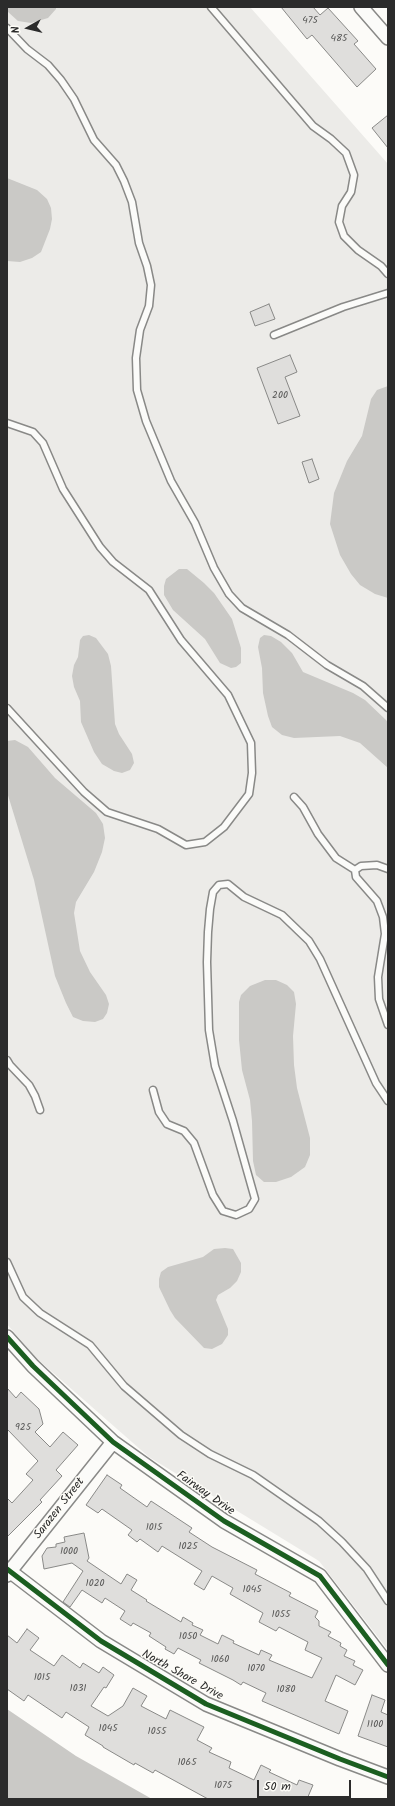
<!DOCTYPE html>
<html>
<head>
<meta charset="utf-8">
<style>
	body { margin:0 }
	#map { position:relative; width:395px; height:1806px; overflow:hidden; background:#fcfbf8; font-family:Kalam,sans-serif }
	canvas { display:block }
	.frame { position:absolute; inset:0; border:8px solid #2b2b2b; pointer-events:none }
	.north { position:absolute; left:8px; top:8px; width:40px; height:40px; -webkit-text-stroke:3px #fdfcf7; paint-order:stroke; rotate:262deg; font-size:11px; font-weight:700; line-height:16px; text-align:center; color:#2b2b2b }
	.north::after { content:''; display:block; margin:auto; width:14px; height:18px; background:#2b2b2b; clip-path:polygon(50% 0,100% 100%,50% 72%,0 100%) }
	.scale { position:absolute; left:257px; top:1780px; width:94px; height:18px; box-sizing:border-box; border:2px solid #2b2b2b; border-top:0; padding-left:5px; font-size:12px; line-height:14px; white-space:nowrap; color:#2b2b2b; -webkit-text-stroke:3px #fdfcf7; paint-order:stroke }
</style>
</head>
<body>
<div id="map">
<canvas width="395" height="1806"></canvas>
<div class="frame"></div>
<div class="north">N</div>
<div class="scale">50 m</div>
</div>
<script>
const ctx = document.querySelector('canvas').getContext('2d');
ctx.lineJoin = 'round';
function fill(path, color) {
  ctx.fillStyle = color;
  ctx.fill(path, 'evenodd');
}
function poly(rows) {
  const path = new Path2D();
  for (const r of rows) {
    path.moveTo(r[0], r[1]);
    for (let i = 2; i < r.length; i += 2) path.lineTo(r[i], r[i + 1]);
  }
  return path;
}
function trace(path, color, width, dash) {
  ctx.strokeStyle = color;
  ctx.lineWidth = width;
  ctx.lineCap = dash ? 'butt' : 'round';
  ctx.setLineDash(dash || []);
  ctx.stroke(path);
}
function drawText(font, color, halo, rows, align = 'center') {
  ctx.font = font + ' Kalam,sans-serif';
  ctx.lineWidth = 3;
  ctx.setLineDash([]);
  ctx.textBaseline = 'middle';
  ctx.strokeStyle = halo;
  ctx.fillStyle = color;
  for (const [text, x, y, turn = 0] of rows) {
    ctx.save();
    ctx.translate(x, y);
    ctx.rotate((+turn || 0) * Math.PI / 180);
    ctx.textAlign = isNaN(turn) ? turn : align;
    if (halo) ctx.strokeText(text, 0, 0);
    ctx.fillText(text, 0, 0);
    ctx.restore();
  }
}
fill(poly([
	[7,7,250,7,388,164,388,1650,319,1561,149,1457,35,1357,7,1324]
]), '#ecebe8');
fill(poly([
	[7,7,56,7,56,9,48,18,31,23,18,21,7,11],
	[7,178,37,190,47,199,51,208,52,219,50,229,41,252,32,258,20,262,7,261],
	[388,386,388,598,375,594,360,585,351,574,340,555,330,524,334,493,347,461,362,436,371,399,377,390],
	[179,569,187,569,204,583,214,593,232,619,241,648,241,663,236,667,231,668,220,663,205,639,173,610,164,595,164,586,166,579],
	[89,635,96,638,108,654,111,666,115,724,119,734,132,754,134,763,130,770,122,773,114,771,102,764,94,752,81,722,80,701,74,687,72,676,74,665,78,657,80,640,83,636],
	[264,635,271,636,281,642,292,653,303,672,353,693,365,700,386,720,388,723,388,768,360,743,340,736,294,738,282,735,272,727,268,716,263,693,262,668,258,647,260,638],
	[15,740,28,747,55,778,96,813,103,824,105,838,102,852,94,872,76,902,74,913,80,951,90,972,106,995,109,1004,107,1013,103,1019,95,1022,83,1021,73,1017,66,1003,55,976,34,880,7,792,7,741],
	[265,980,276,980,287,985,294,992,296,1004,293,1036,294,1065,297,1088,310,1138,310,1155,305,1167,291,1177,276,1182,264,1182,256,1175,253,1161,252,1121,250,1100,242,1070,239,1040,239,1002,241,995,250,986],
	[225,1248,233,1249,241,1263,241,1272,237,1281,230,1288,218,1295,216,1300,228,1329,228,1335,222,1344,212,1349,204,1348,175,1318,170,1310,159,1287,159,1279,161,1272,168,1267,203,1257,214,1249],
	[7,1709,76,1756,152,1799,7,1799]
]), '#cac9c6');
const building = poly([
	[281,7,313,7,320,15,328,8,358,41,354,44,376,69,357,87,312,35,307,39,281,7],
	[388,115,388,148,372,128,388,115],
	[269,304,275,319,255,326,250,312,269,304],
	[290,355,297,372,285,377,300,416,278,424,257,368,290,355],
	[312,459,319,479,309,483,302,462,312,459],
	[7,1388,16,1398,21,1392,39,1409,43,1424,35,1432,50,1447,63,1432,78,1445,56,1470,62,1476,40,1500,42,1502,7,1537,7,1498,12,1503,33,1480,26,1474,38,1461,7,1429,7,1388],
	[107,1475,122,1485,120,1488,147,1507,151,1501,192,1528,189,1532,212,1547,257,1570,255,1574,291,1593,289,1596,318,1611,315,1617,319,1621,319,1626,331,1632,328,1636,341,1643,340,1646,347,1650,344,1656,355,1661,353,1665,363,1670,355,1685,336,1675,325,1701,348,1711,339,1734,262,1701,266,1693,243,1682,241,1685,233,1680,199,1663,201,1660,178,1648,174,1654,165,1649,166,1647,149,1636,151,1633,133,1623,131,1626,120,1619,125,1611,105,1598,102,1603,82,1590,70,1607,63,1602,83,1571,72,1563,44,1569,42,1556,47,1548,56,1547,56,1544,65,1542,64,1537,84,1533,89,1558,87,1561,121,1584,127,1574,137,1580,131,1590,147,1600,146,1601,181,1622,183,1617,193,1623,192,1625,203,1630,200,1635,218,1644,222,1635,234,1641,233,1643,259,1655,261,1650,272,1655,269,1660,312,1678,322,1658,305,1650,308,1642,279,1627,276,1631,259,1622,263,1613,230,1594,233,1588,212,1576,204,1590,194,1584,202,1571,162,1546,158,1552,140,1539,137,1542,128,1535,132,1530,102,1509,98,1513,86,1505,107,1475],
	[27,1629,39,1638,30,1650,54,1666,62,1655,80,1668,83,1663,99,1673,103,1667,114,1675,106,1688,104,1687,91,1706,108,1716,123,1706,133,1688,147,1696,141,1706,166,1719,170,1710,204,1727,197,1740,212,1748,209,1752,231,1762,229,1768,254,1780,261,1765,271,1770,269,1772,297,1785,299,1780,313,1785,307,1799,208,1799,155,1770,153,1773,135,1763,134,1765,103,1747,103,1746,85,1735,89,1727,66,1712,62,1718,28,1695,24,1701,7,1689,7,1635,17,1643,27,1629],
	[372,1695,385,1700,381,1712,388,1715,388,1747,358,1736,372,1695]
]);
fill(building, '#dfdedc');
trace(building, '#898987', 1);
const service = poly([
	[211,7,313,126,331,139,346,153,354,175,351,192,342,206,339,222,344,236,358,250,381,266,388,274],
	[7,28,27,49,48,65,61,80,74,99,94,140,116,165,124,181,132,202,139,243,147,266,151,285,149,306,140,330,136,358,137,390,146,421,171,481,195,523,214,568,229,594,242,608,288,635,327,665,363,686,388,708],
	[274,335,343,307,388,293],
	[7,423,33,432,43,443,63,489,100,547,113,562,149,590,181,640,228,695,251,743,252,773,249,794,224,827,205,842,186,845,158,829,107,812,84,792,7,708],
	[294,797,303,807,318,834,336,858,355,870],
	[388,869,377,865,361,866,355,870,356,877,377,901,383,917,385,934,378,977,379,999,388,1025],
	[7,1060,10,1065,29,1085,35,1096,40,1110],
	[153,1090,159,1112,167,1124,184,1131,194,1143,213,1195,223,1211,236,1215,249,1209,255,1199,233,1121,215,1066,209,1030,207,962,208,932,210,909,213,892,219,885,228,884,244,897,282,915,309,941,320,959,376,1083,388,1101],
	[7,1262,23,1297,40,1313,90,1345,124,1386,181,1435,210,1454,253,1475,319,1521,342,1542,367,1569,388,1601]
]);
const minor = poly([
	[361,7,388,38],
	[7,1337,33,1366,113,1442,224,1521,320,1576,388,1665],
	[7,1569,101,1641,206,1704,340,1759,388,1777],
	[7,1575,113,1442]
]);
trace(service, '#898987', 9);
trace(minor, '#898987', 16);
trace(service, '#fbfbf9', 6);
trace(minor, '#fbfbf9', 13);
trace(poly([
	[7,1337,33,1366,113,1442,224,1521,320,1576,388,1665],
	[7,1569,101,1641,206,1704,340,1759,388,1777]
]), '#1b5e20', 5);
drawText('10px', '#585857', null, [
	["475",310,21],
	["485",339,39],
	["200",280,396],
	["925",23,1428],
	["1015",154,1528],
	["1025",188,1547],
	["1000",69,1552],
	["1020",95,1584],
	["1045",252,1590],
	["1055",281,1615],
	["1050",188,1637],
	["1060",220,1660],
	["1070",256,1669],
	["1015",42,1678],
	["1031",78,1689],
	["1080",286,1690],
	["1100",375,1725],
	["1045",108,1729],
	["1055",157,1732],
	["1065",187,1763],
	["1075",223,1786]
]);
drawText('12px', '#2b2b2b', '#fdfcf7', [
	["Fairway Drive",205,1494,35],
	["Sarazen Street",60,1509,-52],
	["North Shore Drive",182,1676,29]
]);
</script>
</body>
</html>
